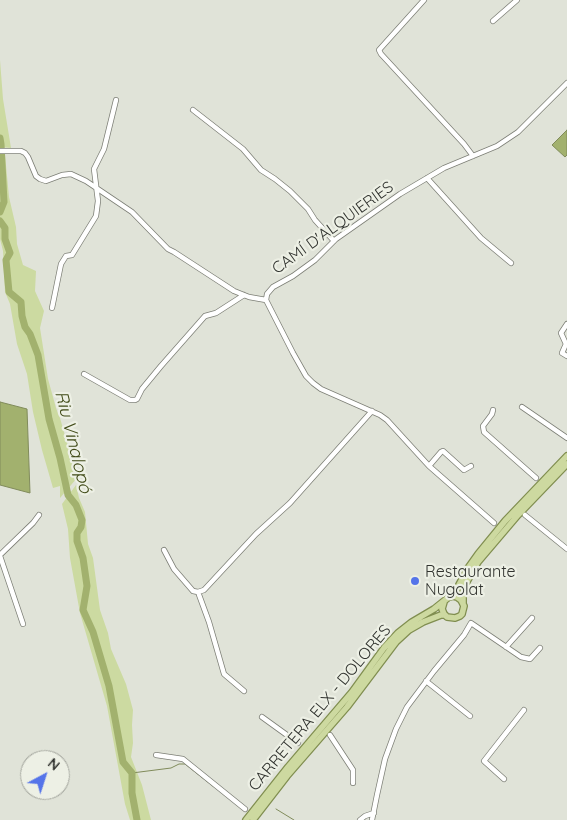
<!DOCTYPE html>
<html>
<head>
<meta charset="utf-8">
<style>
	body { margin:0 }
	#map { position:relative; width:567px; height:820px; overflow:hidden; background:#e0e3d8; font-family:Quicksand,sans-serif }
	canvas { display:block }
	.north { position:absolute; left:20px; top:750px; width:50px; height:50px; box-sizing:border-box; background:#edf0e5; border:1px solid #a2a49c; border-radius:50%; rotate:40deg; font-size:14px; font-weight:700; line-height:20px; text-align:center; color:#31332f }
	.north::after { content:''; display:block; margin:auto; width:18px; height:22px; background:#5574e9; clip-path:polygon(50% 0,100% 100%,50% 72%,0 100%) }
</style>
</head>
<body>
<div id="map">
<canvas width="567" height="820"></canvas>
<div class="north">N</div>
</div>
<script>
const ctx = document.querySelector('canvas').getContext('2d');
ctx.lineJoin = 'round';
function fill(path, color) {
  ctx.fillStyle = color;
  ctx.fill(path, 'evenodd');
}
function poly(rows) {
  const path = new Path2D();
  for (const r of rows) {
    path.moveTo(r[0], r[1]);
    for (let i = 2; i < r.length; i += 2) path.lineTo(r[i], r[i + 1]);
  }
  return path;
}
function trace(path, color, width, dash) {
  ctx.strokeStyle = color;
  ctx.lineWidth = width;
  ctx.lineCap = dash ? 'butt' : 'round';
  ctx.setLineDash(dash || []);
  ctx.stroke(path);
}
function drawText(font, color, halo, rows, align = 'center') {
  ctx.font = font + ' Quicksand,sans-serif';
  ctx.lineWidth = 4.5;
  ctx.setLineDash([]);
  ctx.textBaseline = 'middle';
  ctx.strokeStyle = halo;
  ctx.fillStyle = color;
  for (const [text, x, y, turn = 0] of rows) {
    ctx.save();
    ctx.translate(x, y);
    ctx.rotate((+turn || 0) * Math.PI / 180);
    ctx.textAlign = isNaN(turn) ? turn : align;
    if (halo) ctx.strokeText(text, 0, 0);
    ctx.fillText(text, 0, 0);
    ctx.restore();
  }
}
fill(poly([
	[0,60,3,99,11,148,0,147],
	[0,155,5,155,9,197,16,227,17,244,23,265,36,271,35,291,44,311,40,328,48,379,56,408,60,418,77,478,60,498,60,486,53,488,42,450,33,412,27,374,17,344,10,304,5,292,3,251,0,239],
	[76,485,79,498,85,512,88,544,93,558,100,610,108,633,111,649,126,684,133,710,132,725,133,743,131,757,142,785,151,820,130,820,125,804,107,706,80,613,70,558,68,529,62,504]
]), '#ccdaa1');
const water = poly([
	[567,130,567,155,565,157,552,145,567,130],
	[0,402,27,409,30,493,0,485,0,402]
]);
fill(water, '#a2b16e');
trace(water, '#808b5b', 1);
trace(poly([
	[132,773,171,768,179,764,185,764,214,787],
	[276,809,294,820]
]), '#808b5b', 1);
trace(poly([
	[0,138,1,144,4,202,0,212],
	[0,221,5,228,5,239,10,253,6,260,9,292,21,302,22,316,25,327,30,334,38,355,49,419,60,458,68,495,76,505,82,520,81,527,77,533,77,541,83,558,87,586,83,610,93,632,109,686,123,762,132,773,132,793,137,820]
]), '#a2b16e', 7);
const minor = poly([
	[424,0,379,50,381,54,464,144,473,156],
	[493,21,517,0],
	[193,110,243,149,261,170,275,179,290,191,308,209,315,220,334,241],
	[0,151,21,151,25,153,28,157,36,176,40,179,46,181,62,175,71,174,86,181,132,212,168,249,174,252,234,291,249,297,266,300],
	[427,178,481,238,511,263],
	[52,308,61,264,66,256,72,255,96,216,98,201,94,169,104,149,116,100],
	[567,324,561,333,566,344,562,353,567,356],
	[84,374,130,400,135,400,137,399,142,389,161,366,205,316,216,313,244,295],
	[522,407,567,438],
	[493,410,492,414,483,426,484,432,536,478],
	[429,466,441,452,443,451,464,470,471,466],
	[525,515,567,549],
	[494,523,429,466,387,420,380,415,321,389,313,383,306,376,293,353,266,300,267,294,273,287,293,276,315,260,336,239,400,194,444,168,497,146,518,132,567,83],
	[164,550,174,569,193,591,198,592,204,590,256,534,290,503,372,411],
	[0,555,33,523,39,515],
	[0,556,23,624],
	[198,592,209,622,224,674,244,691],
	[506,647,532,618],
	[426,681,470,716],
	[262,717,298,743],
	[330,735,353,770,353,783],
	[156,755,183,759,245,809],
	[504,779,484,761,524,710],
	[360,820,365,816,374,813],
	[372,820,377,795,385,759,396,729,407,707,434,671,464,635,471,623,521,657,530,659,540,648]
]);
const major = poly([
	[453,596,468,568,478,554,505,521,567,456],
	[463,603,463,592,465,585,478,562,518,515,567,464],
	[246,820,288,767,352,692,384,648,398,633,412,622,434,609,449,597,453,596,457,597,461,600,464,606,462,614,460,616,455,618,447,617,444,614,442,609,444,602],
	[253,820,287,776,347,707,396,642,409,630,423,622,441,615,445,615]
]);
trace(minor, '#7d7f76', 6);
trace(major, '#808e50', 8);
trace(minor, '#fff', 4.5);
trace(major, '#cdd9a0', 5.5);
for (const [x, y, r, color] of [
	[415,581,5,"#5574e9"]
]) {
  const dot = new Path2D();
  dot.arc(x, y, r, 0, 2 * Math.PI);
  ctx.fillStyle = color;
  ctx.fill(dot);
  trace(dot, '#edf0e5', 2);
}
drawText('16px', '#31332f', '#edf0e5', [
	["CAMÍ D'ALQUIERIES",333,228,-36],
	["CARRETERA ELX - DOLORES",320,708,-50]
]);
drawText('16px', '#31332f', '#edf0e5', [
	["Restaurante",425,572],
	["Nugolat",425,590]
], 'left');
drawText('italic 18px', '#404a17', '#edf0e5', [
	["Riu Vinalopó",73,442,76]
]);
</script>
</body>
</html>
